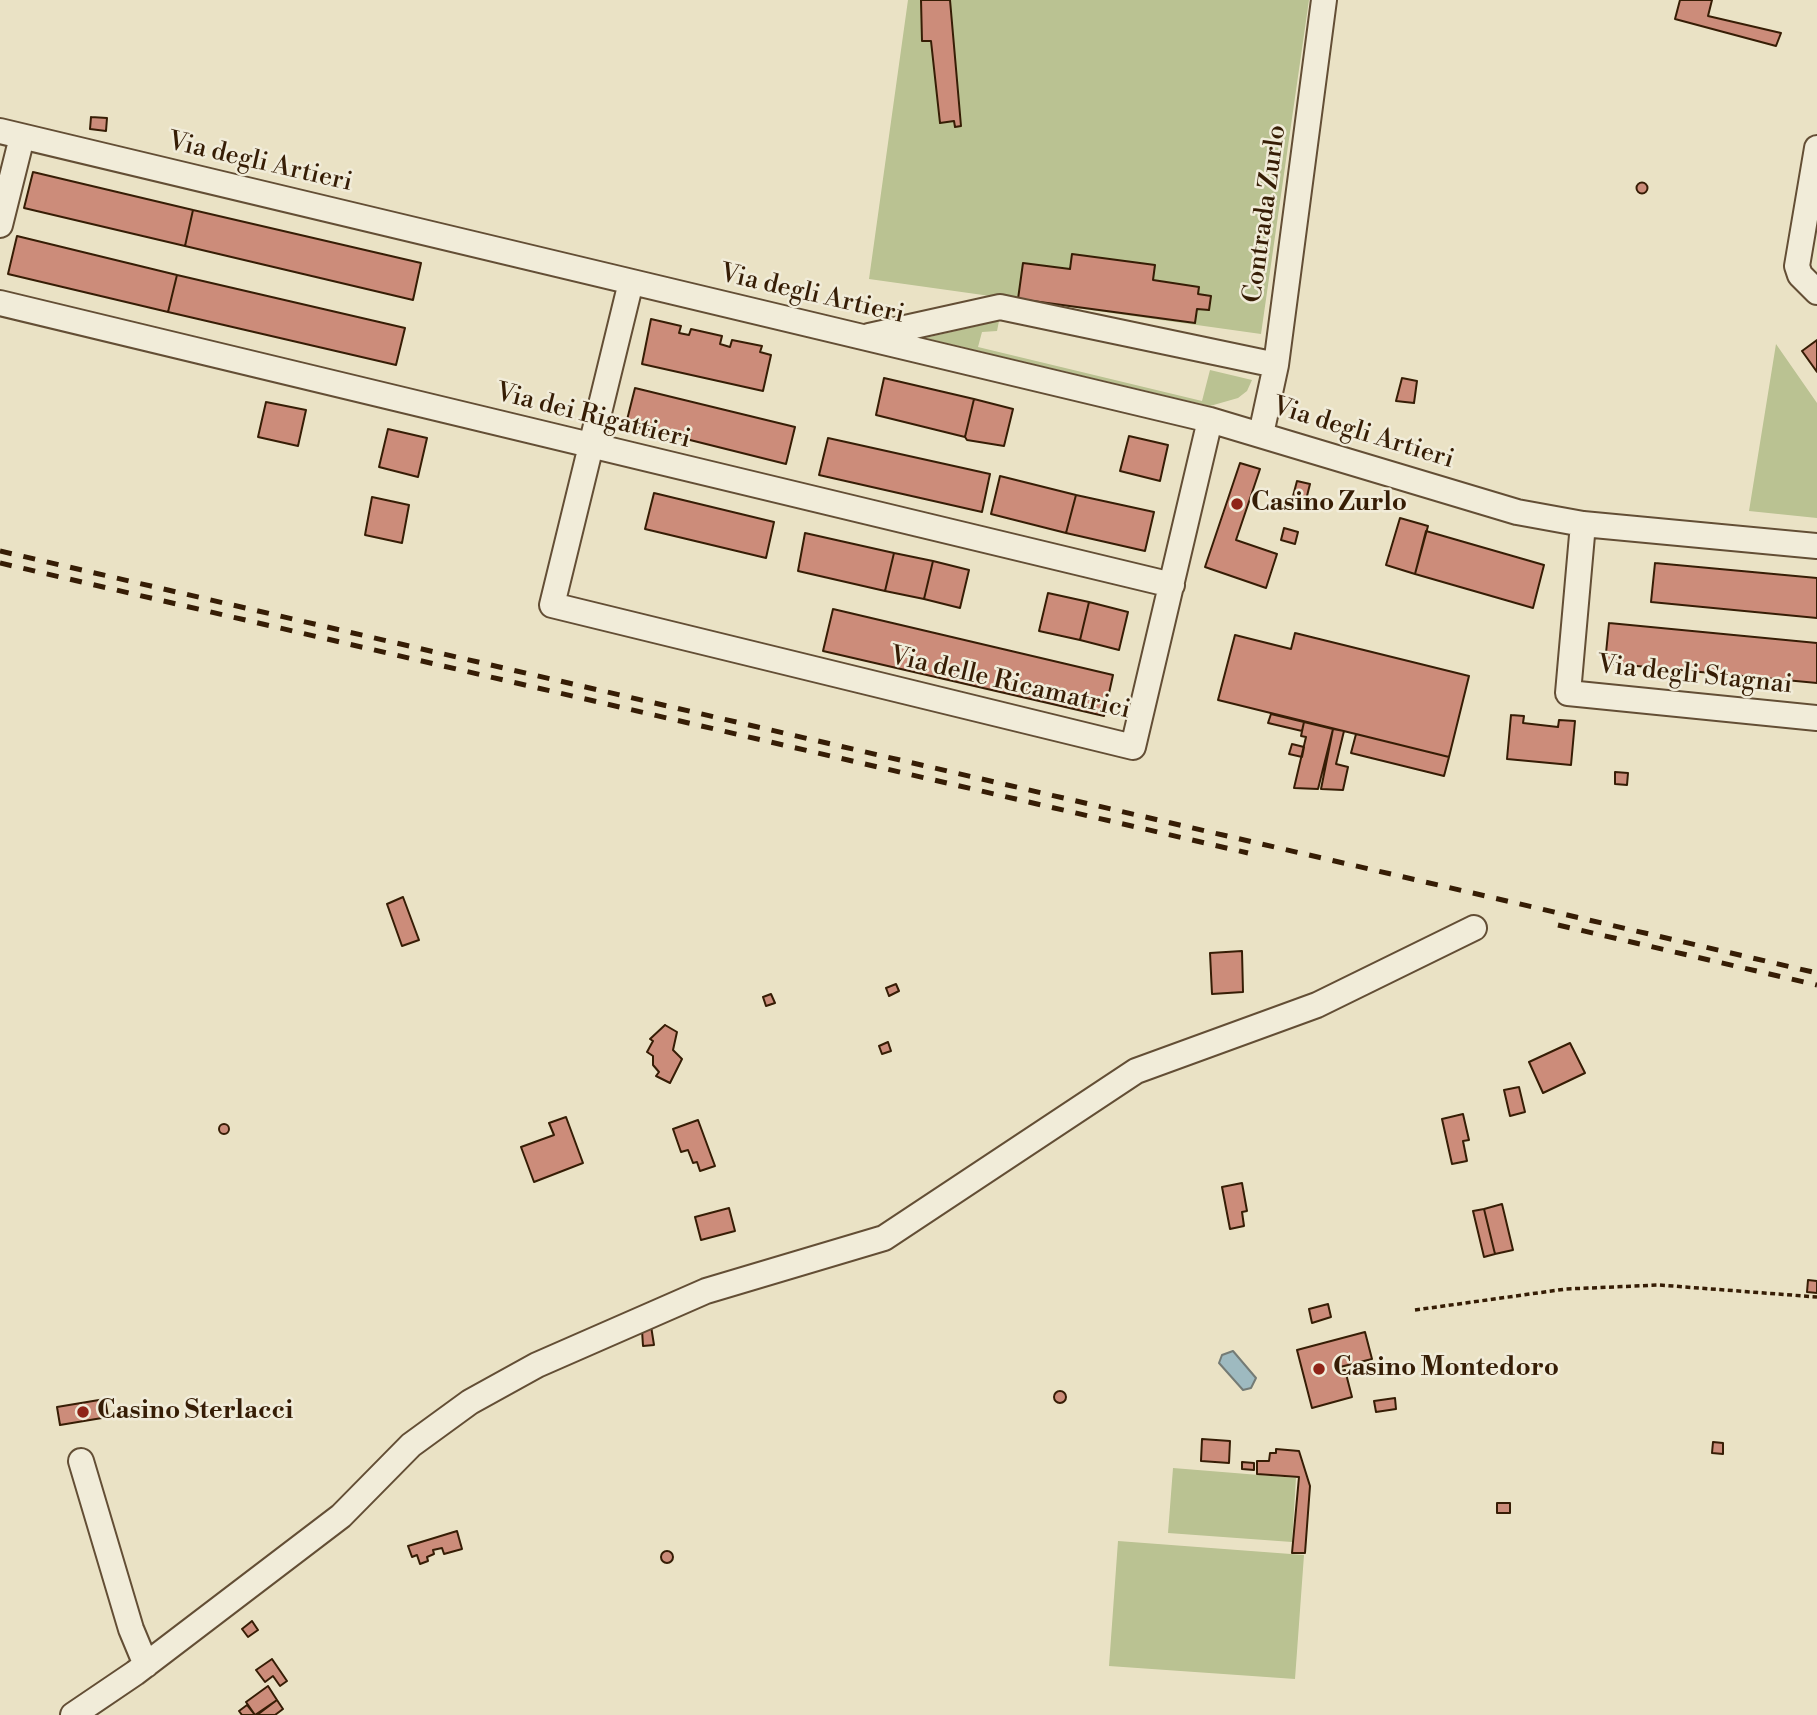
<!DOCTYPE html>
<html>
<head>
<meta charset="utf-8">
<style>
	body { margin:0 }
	canvas { display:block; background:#eae2c5 }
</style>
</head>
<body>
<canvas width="1817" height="1715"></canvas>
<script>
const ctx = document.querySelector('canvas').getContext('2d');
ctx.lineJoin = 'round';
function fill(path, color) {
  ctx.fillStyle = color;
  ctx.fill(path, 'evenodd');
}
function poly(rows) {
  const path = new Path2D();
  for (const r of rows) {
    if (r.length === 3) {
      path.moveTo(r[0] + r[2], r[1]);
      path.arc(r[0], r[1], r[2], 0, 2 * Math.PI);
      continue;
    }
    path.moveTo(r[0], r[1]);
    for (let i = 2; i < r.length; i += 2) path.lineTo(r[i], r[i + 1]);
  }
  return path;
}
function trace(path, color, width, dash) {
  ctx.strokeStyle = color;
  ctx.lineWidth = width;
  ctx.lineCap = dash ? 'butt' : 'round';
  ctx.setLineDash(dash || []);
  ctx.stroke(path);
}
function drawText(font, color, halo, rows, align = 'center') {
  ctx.font = font + ' "Libre Bodoni",serif';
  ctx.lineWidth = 5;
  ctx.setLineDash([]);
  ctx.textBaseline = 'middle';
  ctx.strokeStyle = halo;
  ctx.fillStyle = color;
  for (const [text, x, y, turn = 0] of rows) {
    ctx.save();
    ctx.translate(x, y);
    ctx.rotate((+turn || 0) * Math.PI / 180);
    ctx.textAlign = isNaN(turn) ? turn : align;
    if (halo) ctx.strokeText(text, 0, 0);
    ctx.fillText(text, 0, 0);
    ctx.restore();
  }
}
fill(poly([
	[908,0,1309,0,1261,334,869,279],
	[999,321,997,331,982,332,978,347,1202,401,1210,370,1252,380,1247,391,1238,398,1210,406,925,338],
	[1776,344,1817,403,1817,518,1749,511],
	[1173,1468,1296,1478,1292,1542,1168,1533],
	[1118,1541,1304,1555,1295,1679,1109,1666]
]), '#bac292');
const water = poly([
	[1233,1351,1256,1378,1251,1388,1243,1390,1219,1363,1222,1355,1233,1351]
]);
fill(water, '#9ebac0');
trace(water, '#747b75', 2);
const building = poly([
	[921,0,950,0,961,126,955,127,954,121,940,123,931,41,922,41,921,0],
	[1680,0,1712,0,1708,16,1781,33,1776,46,1675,19,1680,0],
	[91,117,107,118,106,131,90,129,91,117],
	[33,172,193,210,185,246,24,208,33,172],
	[1642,188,5.5],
	[193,210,421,263,413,300,185,246,193,210],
	[17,236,177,275,168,312,8,274,17,236],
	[1072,254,1155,265,1153,280,1199,287,1198,294,1211,296,1209,310,1197,309,1195,323,1018,299,1023,263,1070,269,1072,254],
	[177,275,405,328,396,365,168,312,177,275],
	[651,319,681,326,679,333,689,335,691,329,722,336,720,344,730,347,732,340,762,346,760,352,771,355,763,391,642,364,651,319],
	[1817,340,1817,372,1802,351,1817,340],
	[884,378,974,399,965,437,876,415,884,378],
	[1402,378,1417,381,1414,403,1396,401,1402,378],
	[635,388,795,427,786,464,626,424,635,388],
	[974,399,1013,409,1004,446,967,440,965,437,974,399],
	[266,402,306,410,298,446,258,437,266,402],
	[388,429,427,438,418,477,379,467,388,429],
	[1129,436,1168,445,1160,481,1120,471,1129,436],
	[828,438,990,474,982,512,819,475,828,438],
	[1240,463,1260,469,1236,540,1277,554,1266,588,1205,567,1240,463],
	[1000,476,1076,495,1066,533,991,514,1000,476],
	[1297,481,1310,484,1306,500,1293,496,1297,481],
	[654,493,774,522,766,558,645,529,654,493],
	[1076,495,1154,512,1145,551,1066,533,1076,495],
	[372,497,409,505,402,543,365,535,372,497],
	[1400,518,1428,526,1415,574,1386,565,1400,518],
	[1284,528,1298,532,1295,544,1281,540,1284,528],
	[1426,531,1544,565,1533,608,1415,574,1426,531],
	[805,533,894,553,885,591,798,571,805,533],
	[894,553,933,561,924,599,885,591,894,553],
	[933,561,969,570,960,608,924,599,933,561],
	[1655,563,1817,578,1817,618,1651,602,1655,563],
	[1048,593,1089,602,1080,640,1039,631,1048,593],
	[1089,602,1128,612,1119,650,1080,640,1089,602],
	[833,609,1113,675,1104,716,823,651,833,609],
	[1609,623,1817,643,1817,683,1605,663,1609,623],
	[1295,633,1469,676,1449,757,1218,700,1235,635,1291,649,1295,633],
	[1271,714,1304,722,1302,731,1268,723,1271,714],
	[1511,715,1524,716,1523,723,1558,727,1559,720,1575,721,1571,765,1507,759,1511,715],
	[1304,722,1333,729,1318,789,1294,788,1306,737,1301,736,1304,722],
	[1333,729,1344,731,1336,764,1348,767,1343,790,1321,789,1333,729],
	[1356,734,1449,757,1444,776,1351,753,1356,734],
	[1292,744,1304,747,1302,757,1289,754,1292,744],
	[1615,772,1628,773,1627,785,1615,784,1615,772],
	[403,897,419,940,402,946,387,904,403,897],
	[1242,951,1243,992,1212,994,1210,953,1242,951],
	[896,984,899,991,889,996,886,988,896,984],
	[771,994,775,1003,766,1006,763,997,771,994],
	[665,1025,677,1032,673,1050,682,1059,670,1083,656,1076,659,1072,653,1065,653,1056,647,1052,653,1041,650,1039,665,1025],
	[888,1042,891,1051,882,1054,879,1046,888,1042],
	[1570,1043,1585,1073,1543,1093,1529,1062,1570,1043],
	[1519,1087,1525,1112,1510,1116,1504,1090,1519,1087],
	[1463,1114,1469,1140,1463,1141,1467,1161,1452,1164,1442,1119,1463,1114],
	[566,1117,583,1163,534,1182,521,1147,554,1135,549,1123,566,1117],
	[698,1120,715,1166,700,1171,697,1162,693,1163,688,1150,681,1152,673,1129,698,1120],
	[224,1129,5],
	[1242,1183,1247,1211,1242,1212,1244,1226,1230,1229,1222,1187,1242,1183],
	[1502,1204,1513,1250,1495,1254,1484,1209,1502,1204],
	[729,1208,735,1231,701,1240,695,1217,729,1208],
	[1484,1209,1495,1254,1484,1257,1473,1211,1484,1209],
	[1808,1280,1817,1281,1817,1293,1807,1292,1808,1280],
	[1328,1304,1331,1317,1312,1323,1309,1309,1328,1304],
	[651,1326,654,1345,643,1346,642,1330,651,1326],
	[1365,1332,1372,1359,1336,1368,1337,1372,1345,1370,1352,1397,1312,1408,1297,1350,1365,1332],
	[1060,1397,6],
	[1395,1398,1396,1409,1376,1412,1374,1401,1395,1398],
	[105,1399,108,1417,60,1425,57,1407,105,1399],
	[1202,1439,1230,1441,1229,1463,1201,1461,1202,1439],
	[1713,1442,1723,1443,1723,1454,1712,1453,1713,1442],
	[1276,1449,1299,1451,1310,1486,1305,1553,1292,1553,1299,1477,1257,1474,1257,1461,1269,1461,1270,1453,1276,1453,1276,1449],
	[1242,1462,1254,1463,1254,1470,1242,1469,1242,1462],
	[1497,1503,1510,1503,1510,1513,1497,1513,1497,1503],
	[457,1531,462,1549,444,1554,442,1548,433,1550,434,1554,427,1557,428,1561,420,1564,417,1555,412,1557,408,1546,457,1531],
	[667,1557,6],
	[252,1621,258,1630,248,1637,242,1629,252,1621],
	[272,1659,287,1681,280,1686,273,1676,265,1682,256,1670,272,1659],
	[268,1686,277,1700,255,1715,246,1702,268,1686],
	[277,1700,283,1709,275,1715,257,1715,277,1700],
	[247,1705,255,1715,242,1715,239,1711,247,1705]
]);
fill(building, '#cc8c7a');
trace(building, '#361d05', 2);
const minor = poly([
	[0,131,1210,420,1517,512,1583,524,1817,546],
	[1817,148,1797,266,1800,275,1817,292],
	[0,225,22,137],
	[631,282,552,605,1133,747,1210,420],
	[0,303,1172,585],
	[869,336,1000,307,1276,365],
	[1261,434,1276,365,1324,0],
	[1583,524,1568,693,1817,718],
	[81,1461,131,1629,146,1665],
	[73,1715,135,1673,341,1516,411,1445,470,1402,537,1365,706,1291,884,1238,1136,1071,1317,1005,1474,928]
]);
trace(minor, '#634e35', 28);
trace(poly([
	[1415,1310,1566,1289,1659,1285,1817,1297]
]), '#361d05', 3.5, [5, 3.5]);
trace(minor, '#f1ecd9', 24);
trace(poly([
	[0,551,1817,973],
	[0,563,1248,853],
	[1558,925,1817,985]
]), '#361d05', 5, [12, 12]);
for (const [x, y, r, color] of [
	[1237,504,7,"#8f2418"],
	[1319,1369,7,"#8f2418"],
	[83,1412,7,"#8f2418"]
]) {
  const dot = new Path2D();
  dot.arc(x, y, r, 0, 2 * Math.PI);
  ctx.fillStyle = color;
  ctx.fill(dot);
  trace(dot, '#f1ecd9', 2.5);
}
drawText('26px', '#361d05', '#f1ecd9', [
	["Via degli Artieri",260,163,13],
	["Contrada Zurlo",1266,214,-82],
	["Via degli Artieri",812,295,13],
	["Via dei Rigattieri",593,417,14],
	["Via degli Artieri",1363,434,17],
	["Via degli Stagnai",1695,676,6],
	["Via delle Ricamatrici",1010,684,13]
]);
drawText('bold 26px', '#361d05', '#f1ecd9', [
	["Casino Zurlo",1251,504],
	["Casino Montedoro",1333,1369],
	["Casino Sterlacci",97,1412]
], 'left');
</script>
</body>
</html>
